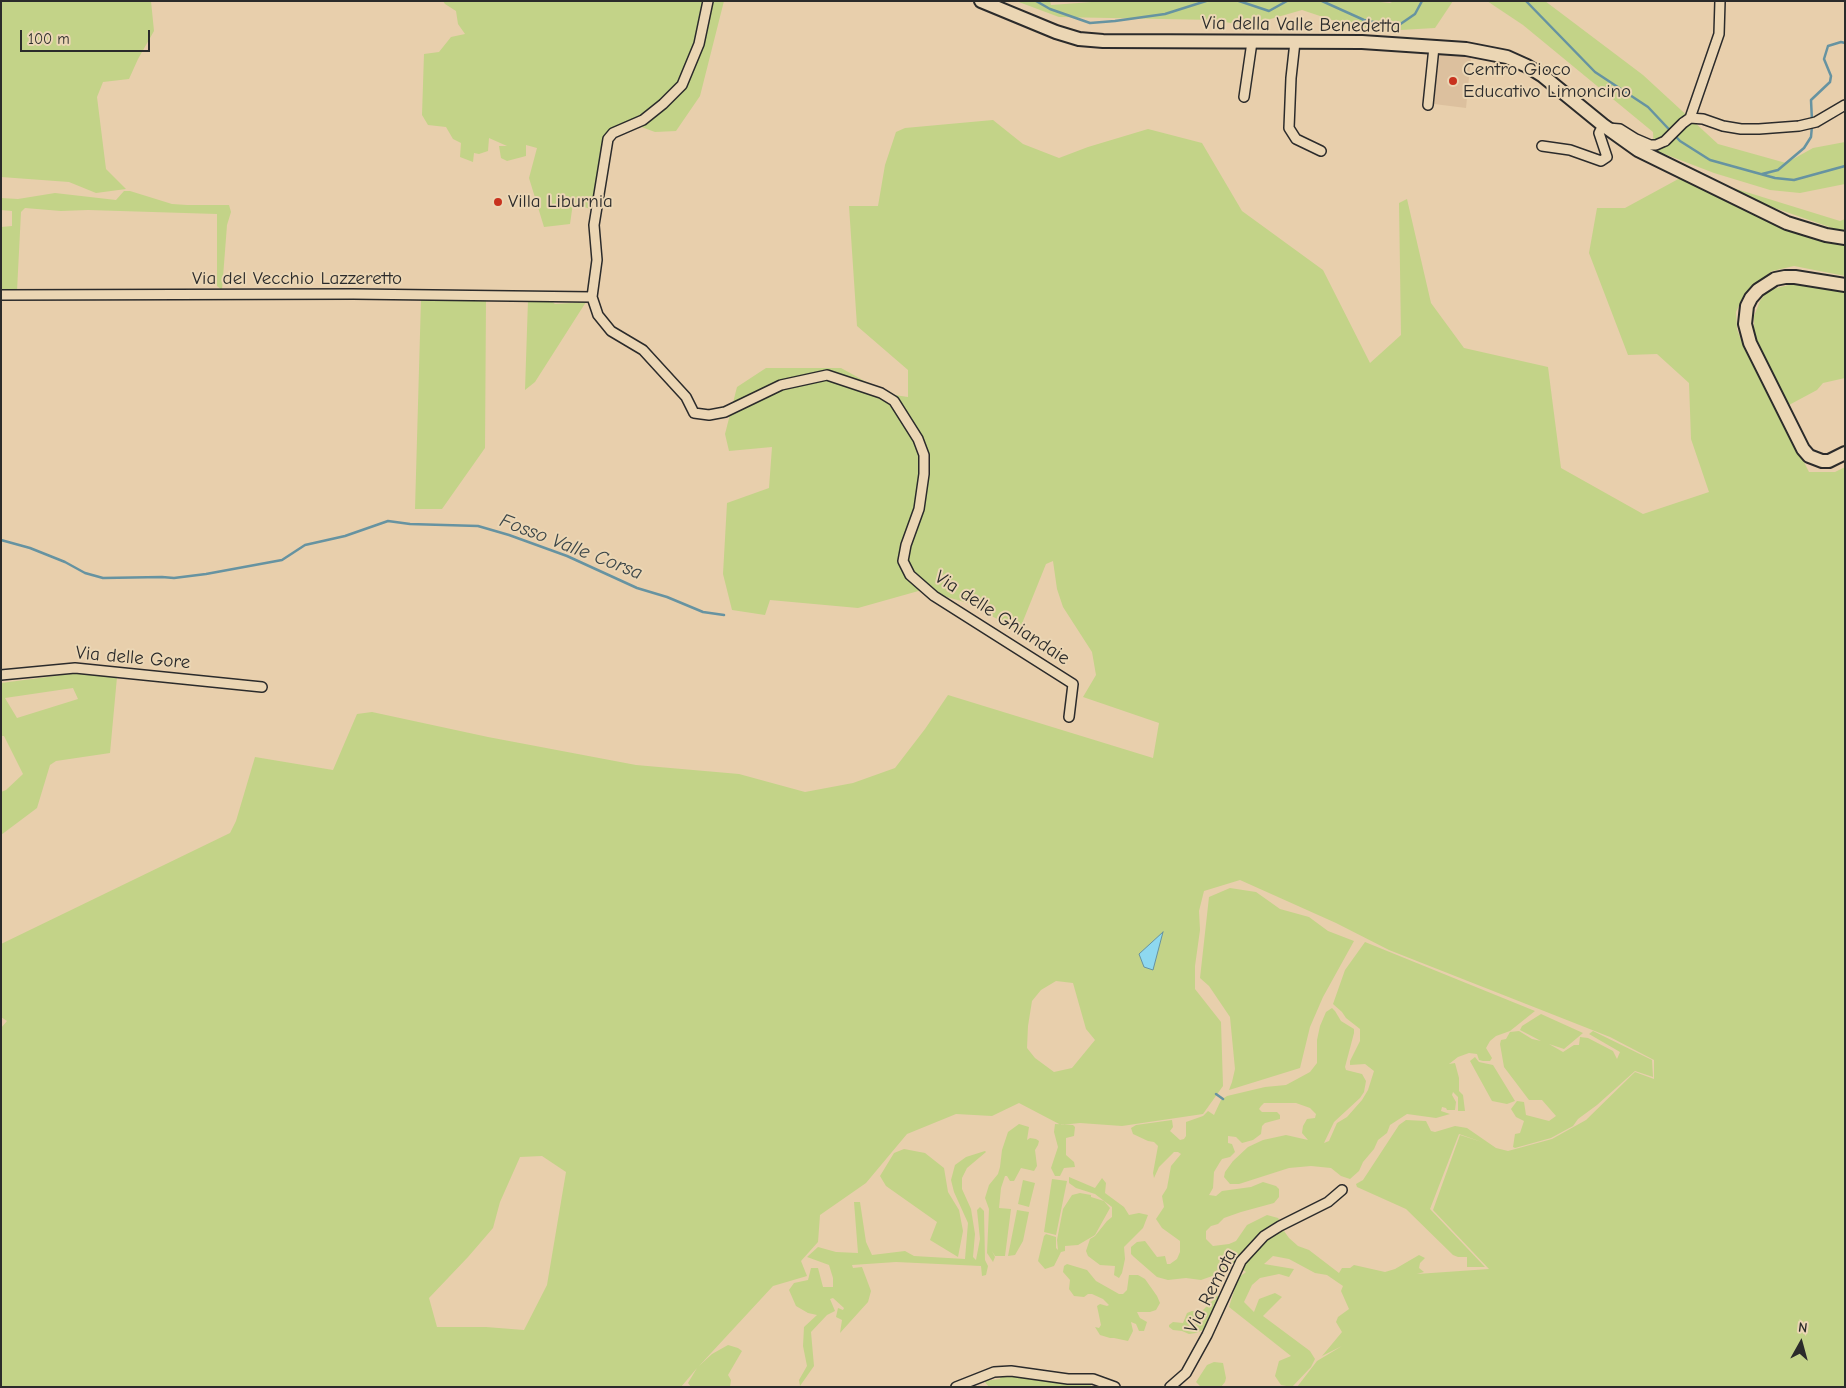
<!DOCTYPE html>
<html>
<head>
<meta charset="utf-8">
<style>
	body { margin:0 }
	#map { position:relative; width:1846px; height:1388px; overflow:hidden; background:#e8cfac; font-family:"Comic Neue",sans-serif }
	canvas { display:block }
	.frame { position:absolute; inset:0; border:2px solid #2b2b2b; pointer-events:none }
	.north { position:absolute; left:1776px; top:1318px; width:50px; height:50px; -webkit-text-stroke:4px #ebd6b4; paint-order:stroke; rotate:7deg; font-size:14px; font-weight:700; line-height:20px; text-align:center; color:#2b2b2b }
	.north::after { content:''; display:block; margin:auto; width:18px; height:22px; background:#2b2b2b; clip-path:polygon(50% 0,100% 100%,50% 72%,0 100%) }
	.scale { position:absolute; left:20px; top:30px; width:130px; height:22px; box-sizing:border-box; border:2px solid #2b2b2b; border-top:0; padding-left:6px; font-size:15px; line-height:18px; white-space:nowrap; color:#2b2b2b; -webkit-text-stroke:4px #ebd6b4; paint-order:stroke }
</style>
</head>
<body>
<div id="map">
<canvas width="1846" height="1388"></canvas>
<div class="frame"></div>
<div class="north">N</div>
<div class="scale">100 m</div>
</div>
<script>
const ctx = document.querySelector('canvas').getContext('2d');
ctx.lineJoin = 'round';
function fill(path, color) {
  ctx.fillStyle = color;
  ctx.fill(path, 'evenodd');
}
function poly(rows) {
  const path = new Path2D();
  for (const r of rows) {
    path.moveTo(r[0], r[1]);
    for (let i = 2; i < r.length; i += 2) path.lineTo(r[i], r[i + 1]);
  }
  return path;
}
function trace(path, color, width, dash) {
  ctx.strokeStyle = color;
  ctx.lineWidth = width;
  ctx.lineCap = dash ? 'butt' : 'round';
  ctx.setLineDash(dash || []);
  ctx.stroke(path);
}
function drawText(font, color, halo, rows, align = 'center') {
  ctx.font = font + ' "Comic Neue",sans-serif';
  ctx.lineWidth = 4;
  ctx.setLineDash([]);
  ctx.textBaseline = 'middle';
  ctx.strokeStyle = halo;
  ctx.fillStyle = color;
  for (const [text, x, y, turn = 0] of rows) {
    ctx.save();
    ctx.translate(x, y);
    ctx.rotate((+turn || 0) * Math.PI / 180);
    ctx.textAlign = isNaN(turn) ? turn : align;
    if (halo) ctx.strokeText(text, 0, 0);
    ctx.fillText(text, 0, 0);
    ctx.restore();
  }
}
fill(poly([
	[1439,53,1471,57,1466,108,1434,104]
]), '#dcc09e');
fill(poly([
	[1,1,151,1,154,31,138,59,129,79,103,82,97,97,106,169,126,189,96,193,69,182,1,177],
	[443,1,724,1,700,96,676,131,655,132,636,125,617,125,607,139,593,210,573,203,570,224,544,227,529,178,537,148,526,145,526,156,507,161,501,158,499,146,507,146,489,138,488,151,479,154,474,153,473,162,460,157,461,143,453,139,446,127,428,125,422,115,424,54,439,52,451,37,465,34,458,24,456,11,445,4],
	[1016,1,1050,1,1051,5,1105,1,1371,1,1390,3,1394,1,1453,1,1435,28,1383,31,1341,23,1302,10,1246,26,1215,20,1059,17],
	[1487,1,1545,1,1643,75,1718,144,1786,163,1813,148,1845,142,1845,184,1800,193,1770,190,1714,173,1654,150,1653,132,1523,25],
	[993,120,1023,144,1059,158,1088,147,1148,129,1202,143,1242,211,1323,270,1370,363,1401,335,1399,203,1407,199,1431,303,1464,348,1548,367,1561,468,1643,514,1709,492,1691,439,1689,383,1657,354,1628,355,1589,253,1597,208,1625,208,1682,177,1795,229,1845,244,1845,276,1794,266,1772,271,1745,293,1736,312,1737,329,1742,343,1753,360,1809,472,1835,472,1845,467,1845,1387,1297,1387,1317,1361,1342,1346,1322,1356,1342,1332,1336,1322,1338,1317,1349,1309,1341,1291,1343,1286,1327,1275,1315,1273,1289,1259,1273,1256,1264,1264,1294,1269,1289,1277,1279,1274,1260,1278,1252,1285,1244,1302,1254,1312,1259,1299,1275,1293,1282,1297,1263,1316,1310,1351,1315,1359,1311,1367,1292,1387,1281,1385,1275,1376,1279,1361,1291,1356,1229,1307,1238,1278,1246,1272,1243,1270,1243,1265,1264,1240,1274,1233,1284,1231,1289,1238,1298,1246,1309,1250,1339,1273,1342,1268,1350,1268,1354,1265,1385,1272,1395,1269,1419,1255,1425,1258,1420,1263,1419,1268,1424,1272,1417,1274,1489,1269,1433,1210,1460,1135,1482,1142,1459,1134,1430,1209,1485,1267,1467,1267,1467,1257,1458,1257,1453,1255,1406,1209,1357,1187,1356,1184,1363,1180,1399,1125,1406,1120,1426,1121,1431,1131,1435,1132,1455,1126,1467,1128,1496,1148,1508,1151,1552,1139,1586,1120,1635,1072,1654,1079,1654,1060,1610,1037,1389,950,1336,923,1240,880,1204,891,1199,911,1200,930,1195,966,1195,989,1221,1022,1223,1086,1203,1114,1122,1126,1080,1123,1061,1125,1019,1103,992,1116,956,1114,907,1134,866,1183,820,1215,818,1242,801,1261,807,1276,773,1286,699,1366,712,1354,728,1345,738,1348,742,1351,728,1375,731,1380,730,1387,691,1387,688,1383,697,1368,681,1387,1,1387,1,1028,7,1021,1,1017,1,944,230,833,236,821,255,757,333,770,357,714,372,712,488,737,636,765,739,774,805,792,853,783,895,768,925,729,948,695,1153,758,1159,723,1083,697,1096,675,1092,652,1063,607,1057,589,1053,561,1046,564,1019,631,968,603,922,590,858,608,770,600,765,615,732,610,723,574,727,503,769,488,772,447,729,451,725,434,737,387,766,368,841,368,888,394,908,397,908,370,857,326,849,206,878,206,885,165,896,132,905,128],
	[1056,981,1073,983,1086,1029,1095,1040,1072,1068,1054,1072,1035,1058,1027,1048,1028,1026,1032,1001,1041,990],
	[542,1156,566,1172,547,1285,524,1330,486,1327,437,1327,429,1298,468,1257,493,1228,500,1202,520,1157],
	[1717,183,1840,221,1845,219,1845,230,1838,230,1766,205],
	[124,191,130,191,172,204,187,205,229,205,231,212,227,225,222,290,217,286,217,214,88,210,61,211,25,208,21,212,17,291,1,291,1,227,12,226,12,211,1,210,1,198,18,199,55,193,116,200],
	[1811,284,1845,290,1845,378,1823,383,1817,390,1789,405,1754,334,1754,316,1760,301,1768,290,1789,285],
	[421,299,486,300,485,448,442,509,415,509],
	[549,299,555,304,586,302,535,382,525,390,528,300],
	[78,673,117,677,110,753,56,761,50,765,37,808,1,835,1,792,6,790,23,774,4,736,1,736,1,683],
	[73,688,78,699,17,718,5,698],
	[1230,888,1256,892,1280,909,1309,917,1328,931,1354,941,1323,997,1310,1027,1300,1068,1229,1090,1232,1082,1235,1069,1230,1017,1209,986,1200,978,1209,897],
	[1365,942,1535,1011,1510,1031,1496,1036,1490,1041,1486,1048,1492,1058,1490,1061,1483,1061,1479,1060,1477,1054,1469,1053,1458,1057,1449,1064,1455,1063,1459,1078,1459,1091,1463,1095,1465,1111,1458,1111,1458,1097,1453,1092,1452,1095,1456,1102,1455,1110,1447,1110,1446,1108,1442,1107,1441,1111,1450,1114,1436,1118,1407,1114,1390,1125,1387,1133,1378,1140,1374,1149,1363,1162,1359,1171,1350,1179,1341,1176,1331,1168,1311,1166,1289,1168,1239,1184,1230,1184,1224,1177,1225,1172,1233,1161,1248,1147,1263,1140,1286,1135,1308,1140,1302,1133,1303,1126,1307,1119,1315,1118,1316,1114,1310,1108,1296,1103,1264,1103,1261,1106,1259,1109,1262,1112,1277,1112,1280,1115,1280,1119,1265,1123,1262,1126,1261,1134,1253,1140,1242,1143,1236,1137,1228,1136,1228,1143,1232,1144,1235,1152,1230,1157,1222,1159,1220,1162,1214,1172,1213,1188,1209,1195,1216,1196,1222,1191,1251,1187,1263,1182,1276,1186,1279,1189,1279,1197,1274,1203,1241,1212,1224,1218,1218,1224,1211,1226,1206,1231,1206,1239,1213,1246,1229,1244,1236,1241,1247,1225,1267,1215,1278,1218,1281,1222,1278,1224,1267,1229,1238,1264,1230,1262,1226,1263,1225,1271,1218,1274,1201,1280,1186,1278,1168,1280,1157,1277,1134,1257,1131,1254,1131,1247,1137,1242,1145,1241,1157,1257,1165,1256,1167,1264,1170,1264,1177,1259,1180,1252,1180,1241,1162,1228,1156,1219,1164,1207,1162,1196,1167,1188,1171,1166,1181,1154,1178,1152,1174,1152,1159,1167,1154,1178,1153,1173,1158,1146,1154,1142,1148,1141,1133,1134,1131,1128,1136,1125,1172,1120,1173,1127,1170,1131,1180,1140,1184,1139,1186,1136,1186,1122,1203,1116,1208,1111,1214,1115,1221,1100,1227,1096,1265,1087,1286,1085,1310,1072,1317,1063,1317,1040,1320,1026,1326,1012,1332,1008,1335,1011,1341,1021,1354,1029,1354,1033,1345,1067,1346,1070,1362,1074,1366,1081,1364,1092,1360,1098,1334,1122,1324,1143,1329,1141,1337,1123,1347,1117,1362,1100,1368,1090,1374,1071,1365,1064,1350,1065,1350,1061,1360,1041,1360,1029,1346,1018,1342,1012,1333,1004,1345,970],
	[1541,1014,1583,1033,1564,1049,1549,1044,1563,1052,1574,1045,1579,1045,1580,1037,1588,1038,1613,1051,1617,1059,1620,1052,1589,1034,1593,1031,1652,1060,1653,1077,1635,1071,1597,1105,1578,1119,1573,1126,1551,1138,1515,1148,1513,1147,1515,1134,1520,1133,1524,1121,1516,1117,1511,1109,1517,1101,1524,1102,1526,1115,1549,1121,1556,1116,1542,1100,1529,1100,1504,1067,1500,1044,1501,1040,1506,1039,1510,1032,1519,1031,1532,1039,1541,1041,1520,1030,1522,1026],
	[1475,1057,1479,1062,1493,1065,1515,1101,1507,1104,1492,1101,1470,1061],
	[1019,1124,1029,1127,1027,1140,1030,1138,1036,1139,1039,1141,1038,1145,1035,1150,1037,1166,1034,1171,1021,1168,1014,1181,1010,1181,1007,1176,1005,1176,1001,1188,999,1208,1011,1209,1005,1256,995,1256,992,1251,995,1257,993,1262,987,1253,989,1209,985,1198,989,1185,998,1174,1000,1167,1002,1150,1008,1132],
	[1055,1124,1073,1125,1075,1127,1074,1136,1066,1138,1066,1155,1074,1162,1075,1167,1064,1168,1060,1176,1055,1176,1051,1168,1058,1147,1054,1132],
	[904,1149,925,1153,944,1168,948,1192,959,1210,963,1231,958,1257,930,1240,937,1222,886,1186,880,1176,894,1153],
	[985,1151,986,1152,967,1168,962,1178,962,1189,971,1209,975,1234,973,1257,976,1260,980,1239,977,1210,980,1207,984,1211,985,1260,988,1266,986,1275,982,1276,981,1266,896,1262,852,1265,853,1268,862,1267,871,1291,868,1302,840,1333,842,1320,836,1317,838,1308,843,1310,844,1308,833,1298,830,1299,835,1311,827,1315,811,1332,814,1366,800,1386,799,1380,807,1366,803,1346,804,1327,817,1315,808,1313,796,1306,789,1290,794,1283,808,1280,811,1268,818,1268,823,1287,833,1287,833,1278,829,1265,807,1257,818,1247,836,1252,858,1253,854,1202,860,1202,866,1242,872,1255,905,1251,914,1256,965,1259,968,1223,954,1192,951,1180,955,1165,966,1157],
	[1069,1177,1095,1188,1102,1178,1106,1183,1105,1193,1124,1207,1129,1215,1139,1213,1148,1215,1143,1228,1124,1247,1125,1259,1122,1273,1119,1278,1114,1275,1115,1266,1100,1265,1088,1256,1086,1251,1090,1239,1095,1236,1107,1221,1112,1217,1112,1207,1095,1194,1076,1188,1069,1183],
	[1052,1179,1067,1181,1056,1235,1044,1232],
	[1023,1180,1035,1183,1029,1207,1018,1204],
	[1080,1193,1091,1195,1091,1197,1104,1201,1110,1208,1095,1235,1078,1245,1065,1246,1065,1251,1061,1252,1054,1266,1045,1269,1038,1261,1044,1236,1046,1234,1056,1237,1056,1248,1058,1250,1057,1240,1063,1209,1072,1195],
	[1017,1210,1029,1212,1023,1241,1015,1255,1008,1256],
	[1067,1264,1087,1270,1096,1281,1119,1294,1123,1294,1127,1290,1129,1275,1138,1275,1145,1279,1157,1296,1160,1303,1156,1310,1150,1312,1137,1312,1140,1318,1147,1322,1144,1331,1139,1331,1136,1324,1131,1322,1133,1331,1128,1341,1114,1338,1110,1338,1100,1335,1095,1327,1099,1328,1101,1325,1097,1306,1100,1304,1107,1306,1109,1305,1103,1299,1092,1294,1088,1294,1084,1297,1074,1296,1069,1289,1070,1280,1063,1272,1064,1266],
	[1217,1296,1220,1296,1207,1328,1196,1333,1189,1334,1182,1331,1173,1330,1169,1327,1169,1325,1173,1322,1183,1323,1187,1313,1192,1311,1201,1312],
	[1214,1362,1223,1363,1226,1378,1225,1382,1221,1387,1201,1387,1196,1382,1207,1365],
	[1007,1374,1088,1382,1092,1387,989,1387,984,1381,1000,1379,1001,1375]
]), '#c3d388');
const water = poly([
	[1163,932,1153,970,1144,967,1139,954,1163,932]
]);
fill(water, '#8ed8ef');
trace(water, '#6693a1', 1);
trace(poly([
	[1036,1,1050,9,1090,23,1115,21,1165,14,1206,1],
	[1239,1,1269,11,1287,1],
	[1322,1,1364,20,1387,25,1399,25,1415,14,1422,1],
	[1526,1,1595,72,1648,107,1680,141,1710,160,1775,178,1794,180,1845,166],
	[1812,121,1811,100,1830,82,1831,76,1824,59,1828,46,1841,42,1845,43],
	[1762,174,1778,170,1804,148,1811,137,1812,126],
	[1,540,30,548,65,562,85,573,103,578,162,577,174,578,206,574,282,560,305,545,345,536,388,521,410,524,478,526,509,535,567,556,637,588,667,597,703,612,724,615],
	[1216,1094,1223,1099]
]), '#6693a1', 2.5);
const minor = poly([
	[708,1,699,44,682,85,663,104,643,120,613,133,608,139,594,225,597,260,592,297,598,315,611,331,643,350,686,397,694,413,709,415,725,412,781,385,827,375,881,393,894,401,918,439,924,455,924,474,919,509,906,545,903,561,910,575,934,596,1073,684,1069,717],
	[1295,42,1291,78,1289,128,1296,139,1321,151],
	[1244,97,1252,42],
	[1428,105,1434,47],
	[1690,118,1719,34,1720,1],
	[1608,128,1620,129,1636,139,1650,145,1656,145,1665,141,1683,123,1690,118,1703,119,1723,126,1741,129,1759,129,1799,126,1816,122,1845,105],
	[1542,146,1570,150,1601,161,1607,157,1599,133,1603,125],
	[1,295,353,294,592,297],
	[1,675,75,668,262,687],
	[956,1387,994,1372,1011,1371,1068,1379,1093,1379,1115,1387],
	[1170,1387,1186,1373,1207,1335,1241,1261,1264,1236,1280,1226,1328,1202,1342,1190]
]);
const secondary = poly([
	[981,1,1056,32,1079,39,1103,41,1362,42,1466,49,1507,57,1527,66,1543,76,1603,125,1638,150,1787,223,1826,235,1845,238],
	[1845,285,1795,277,1785,277,1775,279,1758,290,1751,298,1747,306,1745,324,1750,343,1803,449,1809,456,1822,461,1829,461,1845,453]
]);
trace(minor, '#2b2b2b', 12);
trace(secondary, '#2b2b2b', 16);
trace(minor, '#ebd6b4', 9);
trace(secondary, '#ebd6b4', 12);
const minorBridge = poly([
	[1665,141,1683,123]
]);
trace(minorBridge, '#2b2b2b', 12, []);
trace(minorBridge, '#ebd6b4', 9);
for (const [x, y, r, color] of [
	[1453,81,5,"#c8321e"],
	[498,202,5,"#c8321e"]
]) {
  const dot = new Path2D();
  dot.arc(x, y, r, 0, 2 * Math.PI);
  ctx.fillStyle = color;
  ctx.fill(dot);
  trace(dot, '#ebd6b4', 2);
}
drawText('19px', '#2b2b2b', '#ebd6b4', [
	["Via della Valle Benedetta",1301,25,1],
	["Via del Vecchio Lazzeretto",297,279],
	["Via delle Ghiandaie",1002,618,33],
	["Via delle Gore",133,658,5],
	["Via Remota",1211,1291,-63]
]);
drawText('19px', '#2b2b2b', '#ebd6b4', [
	["Centro Gioco",1463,70],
	["Educativo Limoncino",1463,92],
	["Villa Liburnia",508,202]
], 'left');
drawText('italic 20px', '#3a4548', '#ebd6b4', [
	["Fosso Valle Corsa",571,547,21]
]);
</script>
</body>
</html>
